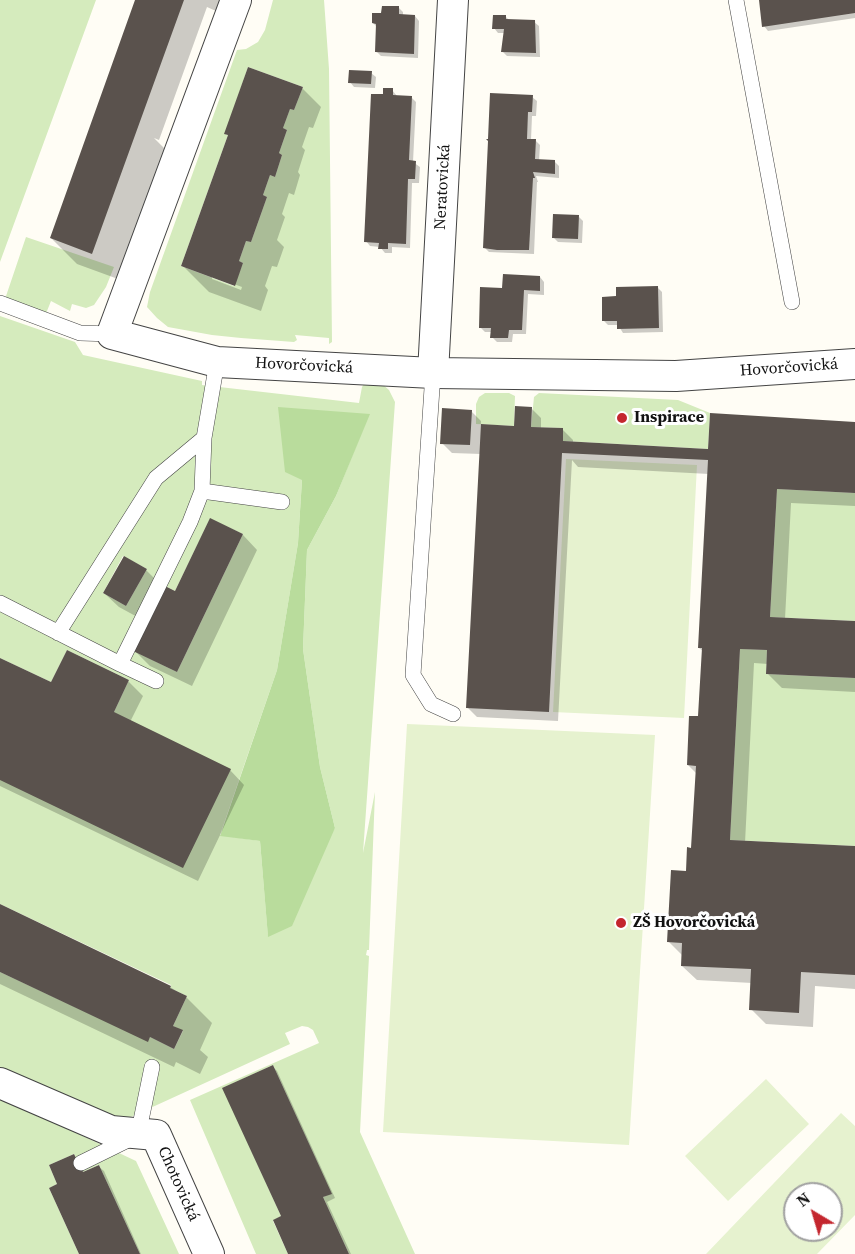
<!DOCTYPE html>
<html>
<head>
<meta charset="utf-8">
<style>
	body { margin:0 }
	#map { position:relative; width:855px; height:1254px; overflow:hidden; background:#fffdf5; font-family:"Source Serif 4",serif }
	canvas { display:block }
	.north { position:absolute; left:783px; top:1182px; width:60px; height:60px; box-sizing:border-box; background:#fff; border:2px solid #a0a0a0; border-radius:50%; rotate:322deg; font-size:16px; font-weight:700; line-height:24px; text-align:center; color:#111 }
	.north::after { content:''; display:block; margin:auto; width:21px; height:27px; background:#c4262e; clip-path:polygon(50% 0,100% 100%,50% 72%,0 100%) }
</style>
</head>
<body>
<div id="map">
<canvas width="855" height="1254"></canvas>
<div class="north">N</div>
</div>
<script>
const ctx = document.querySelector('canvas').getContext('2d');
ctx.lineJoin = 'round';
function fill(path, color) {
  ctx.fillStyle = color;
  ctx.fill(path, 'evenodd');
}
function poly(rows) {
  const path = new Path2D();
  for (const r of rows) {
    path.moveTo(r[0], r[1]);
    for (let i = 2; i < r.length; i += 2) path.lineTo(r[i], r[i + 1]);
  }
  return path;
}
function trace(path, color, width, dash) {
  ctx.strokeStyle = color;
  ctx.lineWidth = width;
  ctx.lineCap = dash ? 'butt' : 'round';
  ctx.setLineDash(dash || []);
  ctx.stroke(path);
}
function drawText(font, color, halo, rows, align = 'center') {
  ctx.font = font + ' "Source Serif 4",serif';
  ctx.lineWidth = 6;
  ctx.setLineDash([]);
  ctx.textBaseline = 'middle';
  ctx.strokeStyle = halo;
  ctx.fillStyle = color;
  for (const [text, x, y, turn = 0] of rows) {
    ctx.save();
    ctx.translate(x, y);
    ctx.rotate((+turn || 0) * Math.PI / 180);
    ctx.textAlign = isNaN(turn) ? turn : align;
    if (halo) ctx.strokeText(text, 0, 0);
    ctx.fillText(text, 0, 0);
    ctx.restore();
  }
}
fill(poly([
	[0,0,96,0,0,262],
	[273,0,324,0,329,69,332,342,329,344,329,338,295,335,297,340,294,342,241,338,212,335,168,327,157,318,147,307,150,292,237,50,246,49,258,42,265,30],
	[248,67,303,87,294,110,290,109,283,128,287,130,279,153,282,155,275,177,270,175,263,195,267,197,251,242,246,241,239,261,243,263,234,286,181,266,228,135,225,134],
	[26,237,114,267,106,287,94,305,86,308,72,304,70,311,51,301,45,316,4,302],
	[0,316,75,342,83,355,202,381,202,385,359,403,362,387,366,381,381,383,389,390,395,402,363,853,375,792,369,950,367,950,366,955,369,956,360,1132,415,1254,349,1254,323,1197,331,1193,273,1065,223,1088,281,1216,273,1221,288,1254,256,1254,190,1100,319,1043,313,1030,308,1027,302,1026,285,1033,290,1044,98,1132,0,1086,0,972,148,1041,150,1037,174,1049,183,1031,173,1026,187,996,170,988,171,985,0,904,0,780,114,712,129,680,67,650,51,682,0,658],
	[369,414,336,496,307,550,303,649,320,767,335,828,268,936,260,841,220,835,277,670,298,543,302,480],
	[210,519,243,534,177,672,134,651,165,586,175,591],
	[123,556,147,569,126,606,103,593],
	[485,393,509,393,515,396,514,426,476,424,476,404,479,397],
	[539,393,678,400,710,413,708,449,563,441,563,428,531,427,534,397],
	[777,489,855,493,855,621,770,617],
	[740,649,767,650,766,674,855,678,855,846,730,840],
	[0,1097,136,1161,179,1254,140,1254,99,1165,83,1172,74,1154,49,1165,57,1184,49,1188,79,1254,0,1254]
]), '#d5ebbd');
fill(poly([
	[278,407,370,414,336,496,307,550,303,649,320,767,335,828,292,926,268,937,260,841,220,836,277,670,298,543,302,480,285,472]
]), '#b9dc9c');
fill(poly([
	[566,459,697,465,684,718,553,712],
	[407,724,655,735,629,1145,383,1132],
	[766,1079,809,1124,728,1201,685,1156],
	[841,1113,855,1126,855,1215,817,1254,706,1254],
	[795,1194,831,1194,831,1230,795,1230]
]), '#e6f2cf');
fill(poly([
	[137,0,220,0,216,11,207,7,159,140,154,138,165,149,118,279,77,264,51,238],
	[760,0,855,0,855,18,768,31,764,26],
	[398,7,403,12,403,15,415,16,419,21,418,58,381,56,376,51,377,27,373,23,383,15],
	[505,16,510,21,534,22,539,26,540,57,507,56,502,51,505,33,498,33,494,28],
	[371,73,376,77,375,88,354,87,350,82],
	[302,88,321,107,313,128,309,127,302,147,305,150,298,172,300,175,294,195,289,193,282,214,285,217,277,240,284,247,277,267,272,266,265,286,268,290,261,311,209,292,183,266,230,137,226,133],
	[212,276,242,287,241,290,212,279],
	[392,90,397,96,411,97,416,102,413,162,420,167,419,183,412,183,410,248,392,247,392,253,385,253,380,247,370,246,366,241,385,96],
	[532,97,537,101,536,116,532,116,531,140,535,140,540,145,539,161,554,161,559,166,559,178,536,176,538,182,537,182,534,254,489,252,484,247],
	[579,217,583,221,582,243,558,242,553,237],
	[540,277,544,282,544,295,528,294,526,334,513,334,512,342,497,342,492,337,493,332,485,332,480,327,504,289],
	[658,288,662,292,663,332,623,333,618,325,608,325,604,321,618,298],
	[531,408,541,418,541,429,563,430,573,440,573,443,710,450,855,422,855,506,791,503,785,619,855,622,855,692,782,688,768,674,768,664,754,663,745,843,855,848,855,989,815,986,813,1027,766,1024,751,1009,752,983,697,980,682,966,683,956,669,942,693,850,697,774,688,765,700,718,704,652,699,648,709,474,578,467,572,460,558,721,477,717,467,707,481,454,452,453,442,443,471,411,481,421,481,426,515,427],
	[211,520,243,535,257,550,192,686,150,666,135,651,176,593],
	[146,570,161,585,141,619,119,607,104,593],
	[0,659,52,684,128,681,143,696,130,722,230,770,244,785,198,881,0,786],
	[0,906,170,987,186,997,212,1023,200,1050,208,1057,200,1074,176,1062,174,1067,0,984],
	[273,1067,277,1071,335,1198,327,1202,351,1254,290,1254,283,1217],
	[78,1160,84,1173,99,1167,104,1171,141,1254,81,1254,59,1184]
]), '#0003');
fill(poly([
	[135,0,184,0,92,254,50,238],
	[759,0,855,0,855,13,762,27],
	[382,6,399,6,399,14,415,15,414,54,375,52,376,24,372,23,372,13,381,13],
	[493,15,506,15,506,19,535,20,536,53,501,52,504,29,492,29],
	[248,67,303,87,294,110,290,109,283,128,287,130,279,153,282,155,275,177,270,175,263,195,267,197,251,242,246,241,239,261,243,263,235,286,181,266,228,135,224,134],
	[349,70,372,71,371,84,348,83],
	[383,88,393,88,393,95,412,96,409,160,416,161,415,179,408,179,406,244,388,243,388,249,378,249,379,243,364,242,371,94,383,94],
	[490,93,533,95,532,112,528,112,527,139,536,139,535,159,555,160,555,174,533,172,535,178,533,178,529,250,497,250,483,248,488,141,486,139,488,139],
	[553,214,579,215,578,239,552,238],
	[503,274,540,276,540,291,524,290,522,330,509,330,508,338,490,338,491,328,479,328,480,287,502,288],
	[658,286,659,328,617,329,617,321,602,321,602,297,616,296,616,287],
	[515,406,532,407,531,427,563,428,563,441,708,449,710,413,855,422,855,493,777,489,770,617,855,621,855,678,766,674,767,650,740,649,730,840,855,846,855,975,801,972,799,1013,749,1010,751,969,681,966,682,943,667,942,671,870,686,871,687,847,691,848,696,766,687,765,689,716,698,716,702,648,698,648,708,460,562,453,549,712,466,708,481,424,514,426],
	[442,408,472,410,470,445,440,444],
	[210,518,243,534,177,672,133,651,165,586,175,591],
	[124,556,147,569,126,606,103,593],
	[67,650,129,680,114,712,231,769,183,868,0,780,0,658,51,682],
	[0,904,171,986,170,988,187,996,173,1026,183,1030,174,1049,150,1037,148,1042,0,972],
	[273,1065,332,1194,323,1197,349,1254,288,1254,273,1220,281,1216,222,1088],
	[74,1154,83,1172,99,1165,140,1254,79,1254,49,1188,57,1184,49,1165]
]), '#5a524d');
const service = poly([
	[736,0,792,302],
	[0,303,80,333,112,334],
	[433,373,413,675,431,704,453,714],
	[202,491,282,502],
	[0,603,120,664],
	[58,633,156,478,204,438],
	[156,681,120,664,190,522,202,491,204,438,217,362],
	[81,1163,138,1135,152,1067]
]);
const minor = poly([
	[236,0,112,334,217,362,433,373,676,376,855,364],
	[433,373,453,0],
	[0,1083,111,1131,156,1135,209,1254]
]);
trace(service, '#444', 16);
trace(minor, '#444', 32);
trace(service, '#fff', 15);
trace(minor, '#fff', 30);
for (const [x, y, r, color] of [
	[622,418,6,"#c4262e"],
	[621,923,6,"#c4262e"]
]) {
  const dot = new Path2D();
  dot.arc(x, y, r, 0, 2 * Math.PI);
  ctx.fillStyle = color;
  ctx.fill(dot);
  trace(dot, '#fff', 2);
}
drawText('16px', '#111', '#fff', [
	["Neratovická",443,187,-87],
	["Hovorčovická",304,366,3],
	["Hovorčovická",789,368,-4],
	["Chotovická",178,1184,66]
]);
drawText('bold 16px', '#111', '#fff', [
	["Inspirace",634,418],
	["ZŠ Hovorčovická",633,923]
], 'left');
</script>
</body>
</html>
